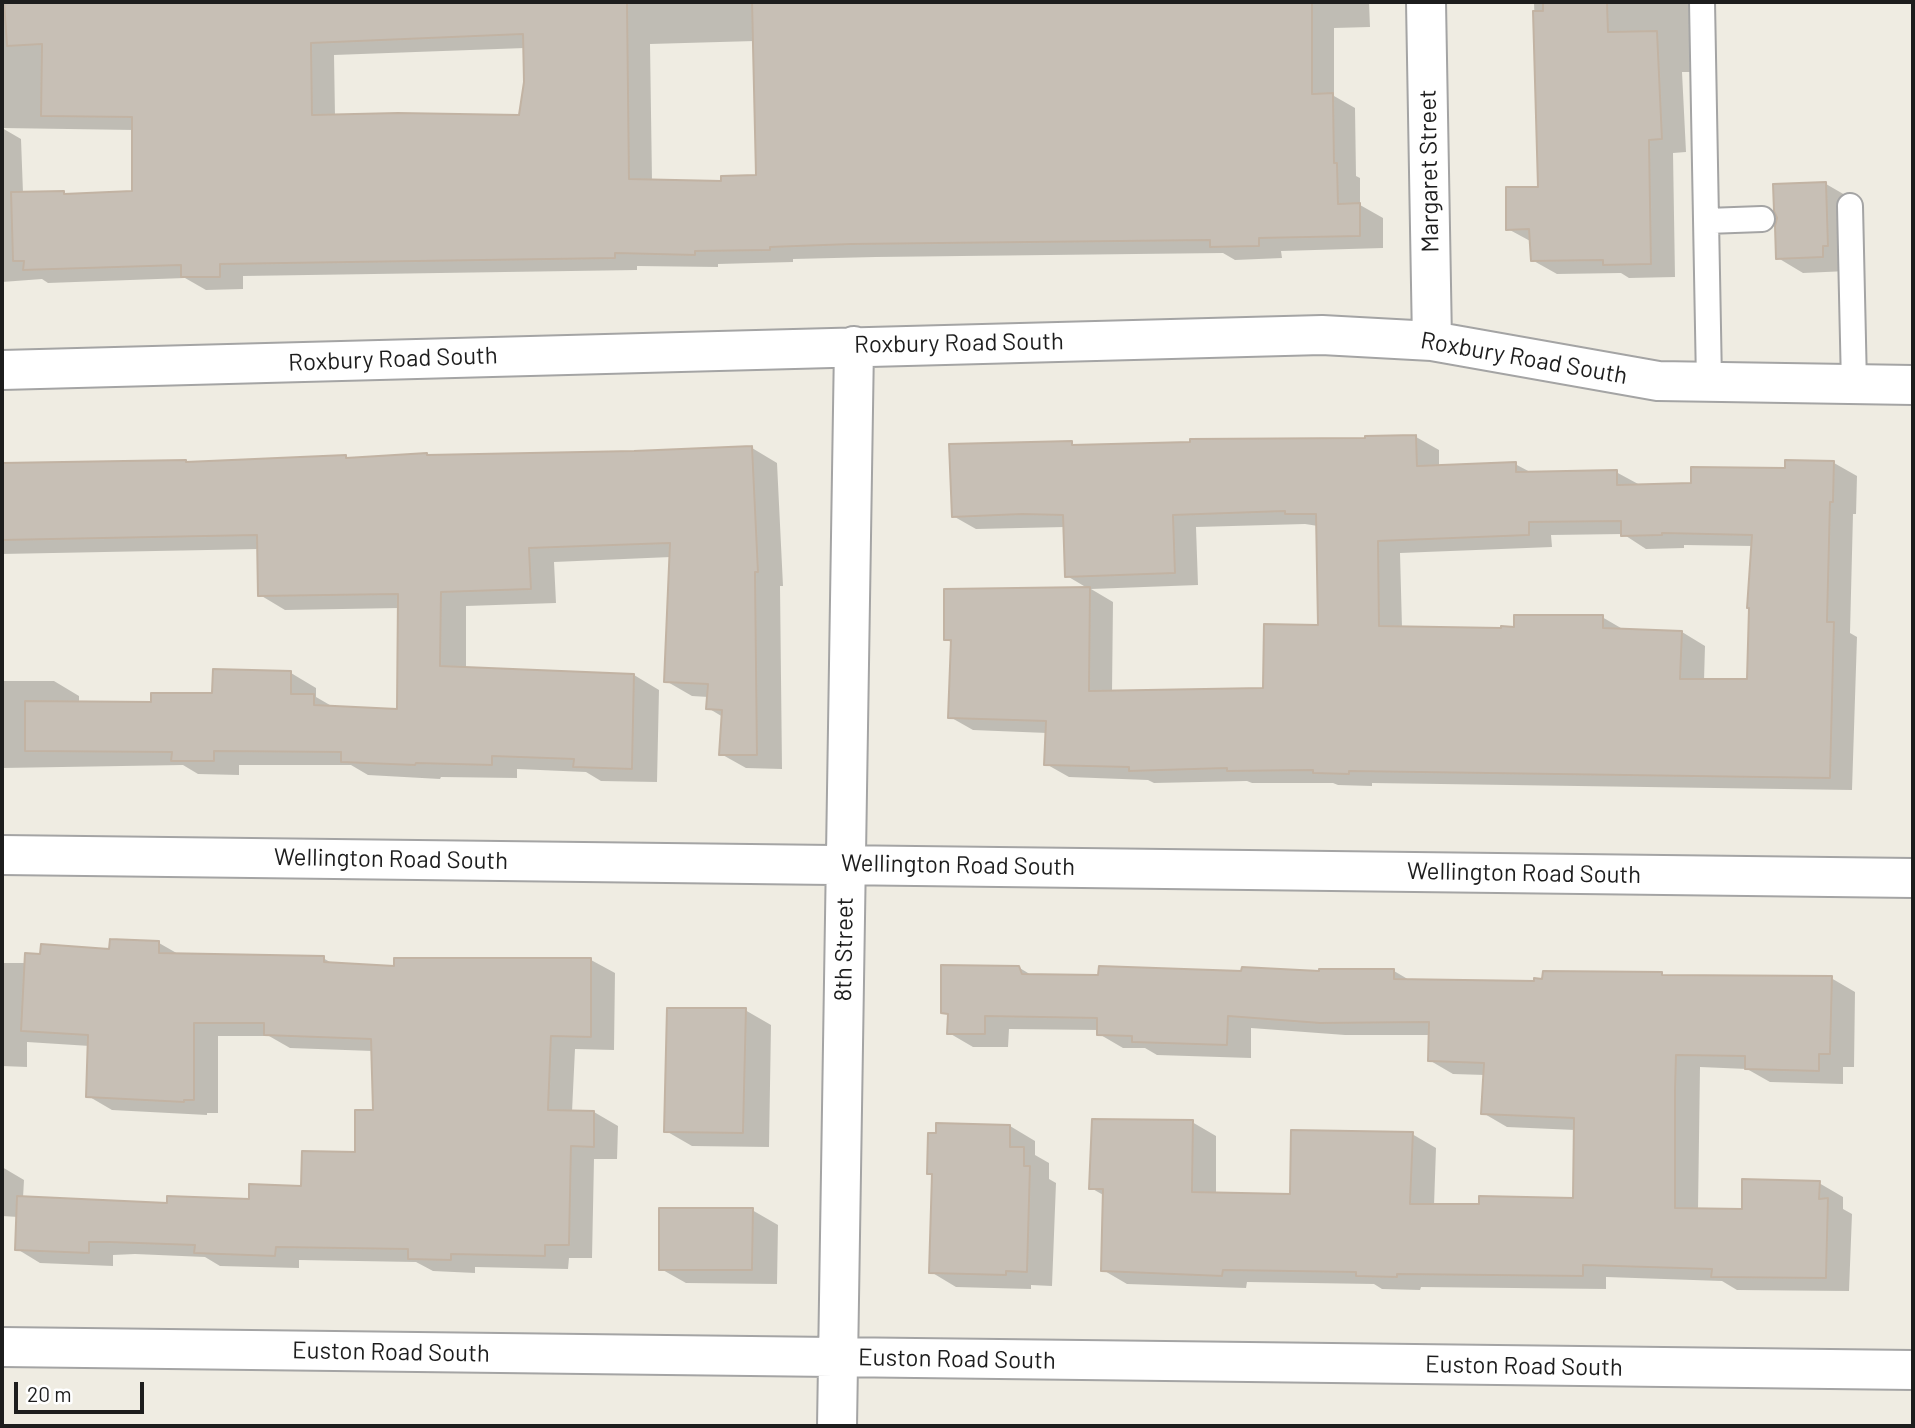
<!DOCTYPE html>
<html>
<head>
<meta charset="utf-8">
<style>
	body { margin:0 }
	#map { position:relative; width:1915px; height:1428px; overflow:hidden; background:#efece2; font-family:Barlow,sans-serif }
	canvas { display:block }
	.frame { position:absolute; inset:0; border:4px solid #1d1d1d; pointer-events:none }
	.scale { position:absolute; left:14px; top:1382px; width:130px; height:32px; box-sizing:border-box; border:4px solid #1d1d1d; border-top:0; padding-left:9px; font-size:21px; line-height:24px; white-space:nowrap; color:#1d1d1d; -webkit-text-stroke:5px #fff; paint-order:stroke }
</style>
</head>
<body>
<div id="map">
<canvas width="1915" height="1428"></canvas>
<div class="frame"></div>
<div class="scale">20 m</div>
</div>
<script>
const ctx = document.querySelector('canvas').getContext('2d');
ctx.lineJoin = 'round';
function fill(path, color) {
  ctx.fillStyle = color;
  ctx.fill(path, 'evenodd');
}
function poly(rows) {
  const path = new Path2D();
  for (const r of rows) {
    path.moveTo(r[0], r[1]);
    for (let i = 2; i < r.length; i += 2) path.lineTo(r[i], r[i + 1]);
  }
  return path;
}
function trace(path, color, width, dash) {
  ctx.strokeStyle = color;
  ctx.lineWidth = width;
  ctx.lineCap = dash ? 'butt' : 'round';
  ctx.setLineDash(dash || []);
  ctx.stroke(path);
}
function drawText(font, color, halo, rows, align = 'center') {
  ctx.font = font + ' Barlow,sans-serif';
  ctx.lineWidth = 5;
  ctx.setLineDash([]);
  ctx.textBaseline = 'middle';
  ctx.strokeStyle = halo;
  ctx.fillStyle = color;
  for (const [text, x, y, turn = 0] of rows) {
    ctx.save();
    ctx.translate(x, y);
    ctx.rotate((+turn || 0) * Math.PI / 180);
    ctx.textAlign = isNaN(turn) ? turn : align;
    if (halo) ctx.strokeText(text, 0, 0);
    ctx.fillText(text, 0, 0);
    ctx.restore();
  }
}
fill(poly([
	[2,2,1369,2,1370,27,1334,28,1334,96,1355,108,1356,176,1360,178,1360,205,1383,218,1383,248,1281,251,1282,258,1235,260,1223,253,876,257,793,259,793,262,718,264,718,267,637,266,637,270,243,276,243,289,206,290,185,278,48,283,42,279,2,282],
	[755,41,758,177,723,182,652,181,650,44],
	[525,48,526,82,520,117,335,116,334,55],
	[2,128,134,130,134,193,68,195,63,193,23,193,21,139],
	[1534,2,1689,2,1690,72,1682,72,1686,152,1673,153,1675,277,1629,278,1621,273,1557,274,1532,260,1532,242,1508,229,1540,189],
	[1826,184,1852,199,1848,271,1803,273,1778,258],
	[1416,437,1439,450,1439,467,1515,464,1532,473,1616,472,1640,485,1693,485,1834,463,1857,476,1856,514,1853,514,1850,633,1857,637,1852,790,1372,783,1372,786,1338,785,1333,783,1252,783,1247,781,1154,783,1148,780,1069,777,1046,764,1047,733,973,730,950,717,953,643,945,639,1089,589,1067,576,1065,527,976,529,953,516,1071,443,1077,447,1367,440],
	[1305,524,1318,526,1320,626,1265,689,1112,693,1113,602,1091,589,1198,585,1196,527],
	[1623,534,1646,549,1684,548,1684,545,1753,546,1749,681,1704,681,1705,646,1682,632,1626,631,1602,617,1516,628,1402,628,1400,553,1552,547,1551,535],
	[752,448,777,463,783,586,780,586,782,769,746,768,721,754,723,717,708,708,708,697,692,696,666,681,671,557,554,562,556,603,466,606,466,669,634,675,659,690,657,782,601,781,586,772,517,769,517,778,441,777,440,779,368,775,351,765,239,765,239,775,198,774,183,765,2,768,2,681,54,681,79,696,79,703,152,703,214,695,291,673,316,688,316,697,335,708,399,711,400,608,285,610,260,595,259,549,2,554,2,465,186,461,190,464,346,456,350,459,427,454,430,457],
	[159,943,180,955,323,958,335,965,396,968,395,960,591,960,615,973,614,1050,575,1049,572,1112,594,1112,618,1126,617,1159,594,1159,592,1258,569,1258,568,1269,475,1267,475,1273,433,1271,416,1262,299,1260,299,1268,220,1266,205,1257,135,1254,113,1255,113,1266,40,1263,17,1249,18,1217,2,1216,2,1167,24,1180,23,1198,169,1204,250,1201,303,1188,356,1154,375,1112,373,1051,290,1048,269,1036,218,1036,218,1113,207,1113,207,1115,112,1110,88,1096,90,1046,27,1042,27,1067,2,1066,2,963,27,963],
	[1018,967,1033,976,1100,976,1394,971,1411,981,1536,983,1662,974,1666,977,1831,978,1855,992,1854,1067,1843,1067,1843,1084,1770,1082,1747,1069,1700,1067,1698,1210,1743,1211,1819,1183,1843,1197,1843,1209,1852,1214,1849,1291,1737,1290,1722,1281,1606,1277,1606,1289,1421,1287,1420,1290,1382,1289,1374,1284,1247,1282,1246,1288,1127,1284,1103,1270,1105,1196,1091,1188,1192,1122,1216,1136,1216,1194,1292,1195,1412,1134,1436,1148,1434,1206,1481,1206,1575,1200,1575,1130,1507,1127,1483,1113,1485,1075,1453,1074,1429,1060,1430,1035,1345,1035,1251,1028,1251,1058,1157,1055,1145,1048,1123,1048,1099,1034,1099,1030,1009,1029,1008,1047,973,1047,949,1033,950,1016,943,1012],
	[745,1010,771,1025,769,1147,692,1146,666,1131],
	[1010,1126,1035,1141,1035,1155,1049,1163,1049,1179,1056,1183,1052,1286,1031,1285,1031,1289,956,1287,931,1272,934,1176,929,1173],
	[752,1210,778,1225,777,1284,686,1283,661,1269]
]), '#0003');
const building = poly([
	[4,2,627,2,629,179,721,181,721,176,756,175,752,2,1312,2,1312,94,1333,93,1334,163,1337,163,1338,204,1360,203,1360,236,1259,238,1259,246,1210,247,1210,240,852,244,770,247,770,250,695,251,695,255,615,253,615,258,220,264,220,277,181,277,181,265,23,270,24,261,13,261,11,192,64,191,64,194,132,191,132,117,41,116,42,44,7,46,4,2],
	[523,34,524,82,519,115,398,113,312,115,311,43,523,34],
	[1543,2,1607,2,1608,32,1657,31,1662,139,1649,140,1651,264,1603,265,1603,260,1531,261,1529,229,1506,230,1506,187,1538,187,1533,11,1543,11,1543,2],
	[1826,182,1828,246,1823,246,1823,257,1776,259,1775,226,1777,218,1774,211,1773,184,1826,182],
	[1416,435,1417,466,1516,462,1516,472,1617,470,1617,485,1691,483,1691,467,1785,468,1785,460,1834,461,1833,502,1830,502,1827,622,1834,622,1830,778,1349,771,1349,774,1313,773,1313,770,1227,771,1227,768,1129,771,1129,767,1044,765,1046,721,948,718,951,640,944,640,944,589,1090,587,1089,691,1263,688,1264,624,1318,625,1316,514,1285,514,1285,511,1173,515,1175,573,1065,577,1063,515,1022,514,952,517,949,444,1072,441,1072,445,1190,442,1190,439,1365,438,1365,436,1416,435],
	[1621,521,1621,536,1662,535,1662,533,1752,535,1747,608,1749,608,1747,679,1680,679,1682,631,1603,628,1603,615,1514,615,1514,627,1501,626,1501,628,1379,626,1378,541,1529,535,1529,522,1621,521],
	[752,446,758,572,755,572,757,755,719,755,722,710,706,709,708,684,664,682,670,543,529,548,531,589,441,592,440,666,634,674,632,769,573,767,574,759,492,756,492,765,416,763,415,765,341,762,341,752,214,751,214,761,171,761,172,752,25,751,25,701,151,702,151,693,212,693,213,669,291,671,291,694,314,694,314,705,397,709,398,594,258,596,257,535,2,540,2,463,186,460,186,462,346,455,346,458,427,453,427,455,634,451,752,446],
	[110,939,159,941,159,953,324,956,324,962,394,966,394,958,591,958,591,1037,551,1036,548,1110,594,1111,594,1147,571,1146,569,1245,545,1245,545,1256,451,1254,451,1260,408,1259,408,1249,276,1247,275,1256,194,1253,195,1245,109,1242,89,1242,89,1253,15,1250,17,1196,167,1203,167,1196,249,1199,249,1184,301,1186,302,1151,355,1152,355,1110,373,1110,371,1039,264,1035,264,1023,194,1023,194,1100,184,1100,184,1102,86,1097,88,1035,21,1031,25,953,40,954,41,944,109,949,110,939],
	[941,965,1019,966,1022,974,1098,975,1099,966,1241,971,1242,967,1319,971,1319,969,1394,969,1394,979,1534,981,1534,978,1542,979,1543,971,1662,972,1662,975,1832,976,1830,1054,1819,1054,1819,1071,1745,1069,1745,1056,1676,1055,1675,1091,1675,1208,1742,1209,1742,1179,1820,1181,1819,1199,1828,1198,1826,1278,1711,1277,1712,1269,1583,1265,1583,1276,1397,1274,1397,1277,1356,1276,1356,1272,1223,1270,1222,1276,1101,1271,1103,1189,1089,1189,1092,1119,1193,1120,1192,1192,1290,1194,1291,1130,1413,1132,1410,1204,1479,1204,1479,1196,1573,1198,1574,1118,1481,1114,1484,1063,1428,1061,1429,1022,1320,1023,1228,1016,1227,1045,1132,1042,1132,1036,1097,1035,1097,1018,985,1016,985,1034,947,1034,948,1014,941,1013,941,965],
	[667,1008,746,1008,743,1133,664,1132,667,1008],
	[936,1123,1010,1125,1010,1147,1024,1147,1024,1166,1030,1166,1027,1272,1006,1271,1006,1275,929,1273,932,1174,927,1174,928,1133,936,1133,936,1123],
	[659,1208,753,1208,752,1270,659,1270,659,1208]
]);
fill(building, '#c7bfb5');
trace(building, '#c2b3a3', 2);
const lane = poly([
	[1702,2,1709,382],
	[1850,206,1854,385],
	[1707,221,1762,219]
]);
const street = poly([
	[1426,2,1432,341],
	[2,370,1322,335,1432,341,1658,381,1913,385],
	[2,855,1913,878],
	[2,1347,1913,1370],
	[837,1426,854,346]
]);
trace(lane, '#a4a4a4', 28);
trace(street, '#a4a4a4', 42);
trace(lane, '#fff', 24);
trace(street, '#fff', 38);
drawText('24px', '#1d1d1d', '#fff', [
	["Margaret Street",1429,171,-91],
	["Roxbury Road South",959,343,-1],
	["Roxbury Road South",1524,358,10],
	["Roxbury Road South",393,359,-2],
	["Wellington Road South",391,859,1],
	["Wellington Road South",958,865,1],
	["Wellington Road South",1524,873,1],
	["8th Street",844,949,-89],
	["Euston Road South",391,1352,1],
	["Euston Road South",957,1359,1],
	["Euston Road South",1524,1366,1]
]);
</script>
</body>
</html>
